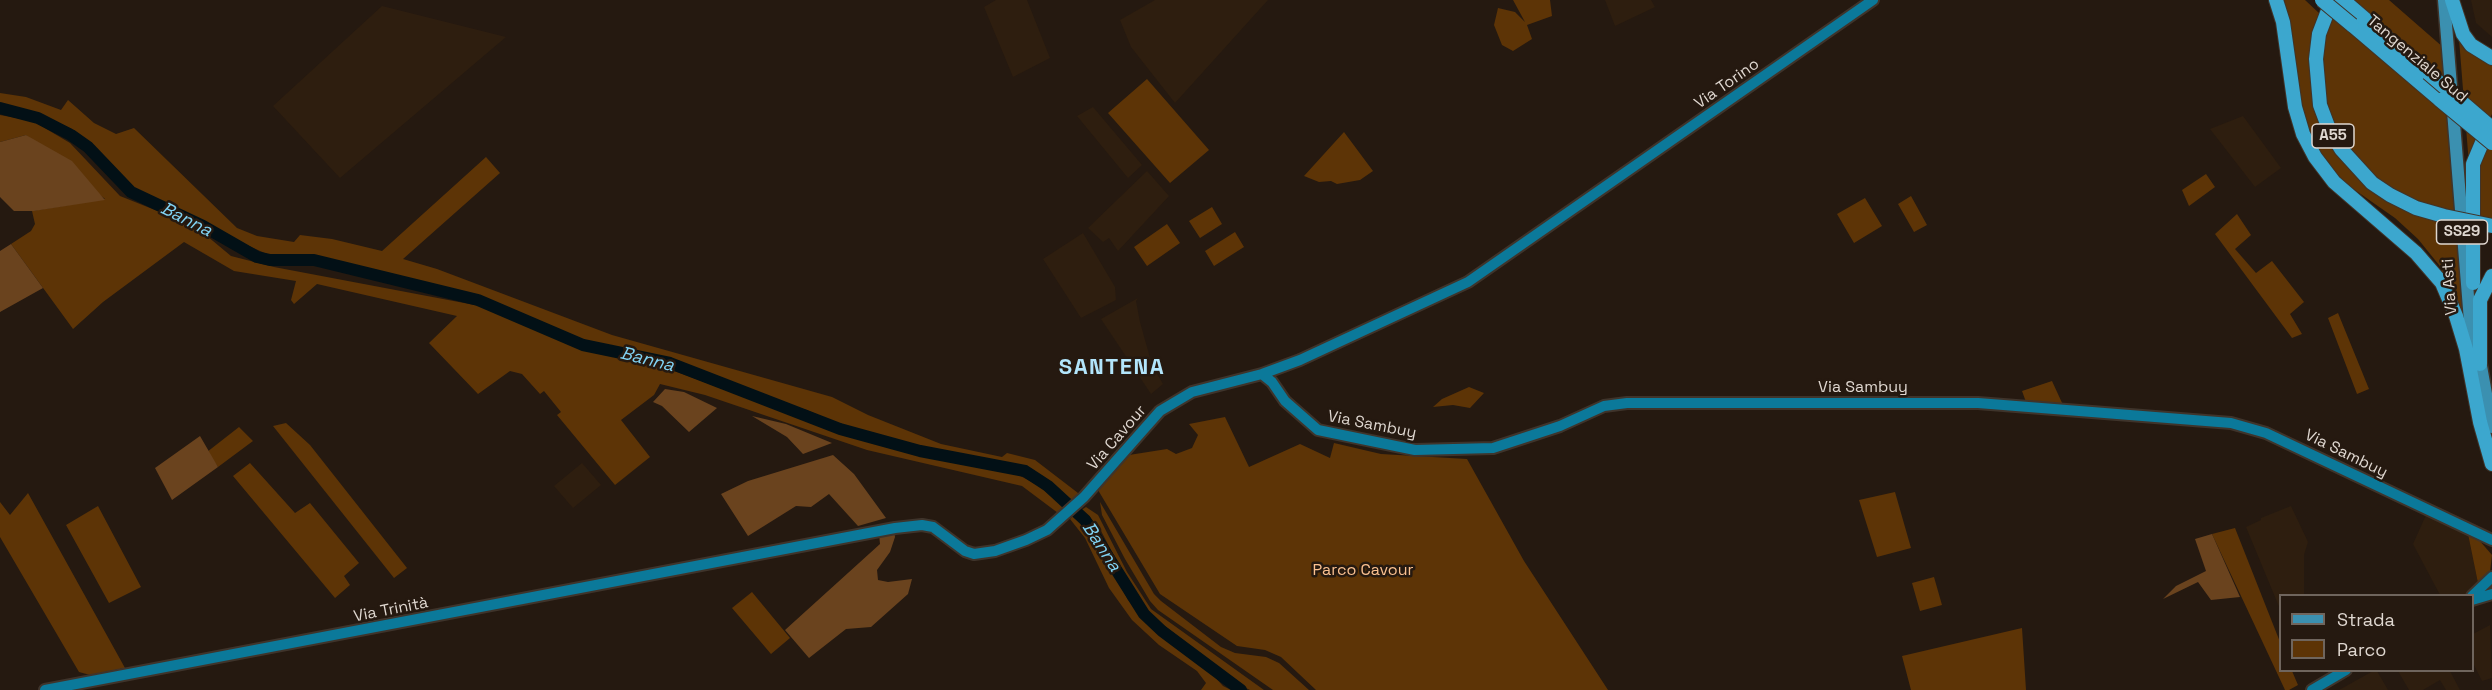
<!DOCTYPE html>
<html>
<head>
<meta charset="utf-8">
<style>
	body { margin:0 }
	#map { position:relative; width:2492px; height:690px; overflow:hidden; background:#251910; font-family:"Space Grotesk",sans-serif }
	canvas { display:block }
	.legend { position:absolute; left:2279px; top:594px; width:195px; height:78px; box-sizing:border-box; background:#251910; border:2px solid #6f655d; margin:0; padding:8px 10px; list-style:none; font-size:18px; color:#dfd7d0 }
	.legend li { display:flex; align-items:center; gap:12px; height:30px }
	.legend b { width:30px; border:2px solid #6f655d }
</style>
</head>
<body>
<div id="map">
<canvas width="2492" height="690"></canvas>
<ul class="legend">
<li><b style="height:8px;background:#3b90b0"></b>Strada</li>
<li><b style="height:16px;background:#5d3406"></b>Parco</li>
</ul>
</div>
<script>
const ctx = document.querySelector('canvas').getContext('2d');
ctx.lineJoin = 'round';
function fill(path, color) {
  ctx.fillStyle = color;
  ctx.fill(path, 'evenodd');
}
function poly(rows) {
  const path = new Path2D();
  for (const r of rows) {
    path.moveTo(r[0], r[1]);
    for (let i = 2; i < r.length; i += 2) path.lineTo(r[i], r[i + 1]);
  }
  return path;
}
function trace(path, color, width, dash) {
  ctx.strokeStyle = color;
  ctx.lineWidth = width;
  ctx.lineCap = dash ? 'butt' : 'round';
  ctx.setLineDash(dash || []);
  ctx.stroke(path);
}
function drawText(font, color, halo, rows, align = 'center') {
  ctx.font = font + ' "Space Grotesk",sans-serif';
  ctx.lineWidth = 5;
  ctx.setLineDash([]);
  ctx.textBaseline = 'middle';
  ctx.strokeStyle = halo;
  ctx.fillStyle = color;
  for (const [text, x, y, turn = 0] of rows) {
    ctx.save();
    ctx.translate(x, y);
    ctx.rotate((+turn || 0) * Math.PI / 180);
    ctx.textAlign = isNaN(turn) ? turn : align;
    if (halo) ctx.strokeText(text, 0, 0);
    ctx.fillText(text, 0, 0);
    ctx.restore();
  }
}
fill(poly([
	[996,0,1027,0,1050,58,1013,77,984,7],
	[1155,0,1268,0,1175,103,1131,47,1120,20],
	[1605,0,1651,0,1655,7,1615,26],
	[2471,0,2492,0,2492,37,2476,23],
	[382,6,506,37,340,178,273,106],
	[1093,107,1142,165,1128,178,1077,116],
	[2243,116,2281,168,2255,187,2210,129],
	[1147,171,1169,196,1118,251,1109,238,1103,242,1088,228],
	[1083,233,1115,287,1116,300,1081,318,1043,259],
	[1138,298,1136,301,1140,322,1152,365,1163,384,1151,394,1101,319],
	[582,463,601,485,573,508,554,486],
	[2291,506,2308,542,2304,555,2304,595,2280,596,2280,609,2246,527,2261,520,2261,518],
	[2426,515,2468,534,2478,583,2464,595,2440,595,2413,544],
	[2490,625,2492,678,2482,681,2473,663,2473,634],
	[2373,671,2377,671,2388,690,2339,690],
	[2398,671,2450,671,2460,690,2446,690,2440,680,2423,690,2409,690]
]), '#2e1e0f');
fill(poly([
	[1513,0,1550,0,1552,16,1527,25,1532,39,1513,51,1502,45,1494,25,1498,8,1515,12,1525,22],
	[2284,0,2305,0,2320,14,2318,112,2367,182,2457,224,2466,320,2439,265,2418,239,2395,218,2342,181,2325,160,2311,138,2302,112,2289,19],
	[2338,0,2389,0,2444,48,2444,75,2457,213,2421,206,2373,180,2333,128,2321,84,2323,37],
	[2459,39,2492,64,2492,114,2469,165],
	[1147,79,1209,150,1170,183,1108,113],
	[0,93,26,97,61,110,68,100,94,123,116,134,134,128,237,228,257,236,294,242,300,235,332,239,382,251,486,157,500,173,403,259,437,269,612,335,832,397,868,415,941,444,1002,457,1007,453,1035,460,1078,493,1078,496,1072,501,1032,469,933,450,849,429,807,410,771,400,671,361,586,341,462,292,311,258,269,255,218,232,191,215,149,199,122,180,72,129,38,113,0,103],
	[0,115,33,121,70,143,120,196,195,226,231,256,274,267,480,306,586,347,666,368,837,431,888,446,1015,473,1039,486,1064,507,1058,513,1022,486,867,450,705,395,660,384,654,395,621,420,650,457,615,485,557,415,561,412,544,391,540,394,522,374,510,371,478,394,429,343,457,316,317,284,294,304,291,300,296,281,234,271,184,242,103,302,73,329,11,244,31,231,35,224,32,211,105,199,26,135,0,142],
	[1344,132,1373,171,1360,180,1337,184,1331,181,1319,182,1304,176],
	[2492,132,2492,222,2481,220,2477,193,2482,151],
	[2206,174,2215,187,2189,206,2182,190],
	[1911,196,1927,225,1914,232,1898,204],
	[1865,198,1882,226,1854,243,1837,214],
	[1212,207,1222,224,1200,238,1189,221],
	[2237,214,2251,235,2235,249,2256,273,2272,261,2304,302,2290,314,2302,334,2292,338,2215,234],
	[1167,224,1180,243,1147,266,1134,247],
	[1235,232,1244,247,1214,266,1205,251],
	[2338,313,2369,389,2357,394,2328,318],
	[2052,381,2063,405,2026,402,2022,391],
	[1469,387,1484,393,1470,408,1453,405,1433,407,1442,399],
	[1225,417,1249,467,1300,444,1330,458,1334,443,1381,454,1467,459,1524,561,1608,690,1316,690,1281,657,1265,650,1237,646,1160,594,1098,490,1129,455,1167,449,1176,454,1192,448,1198,435,1189,424],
	[286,423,310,445,407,568,394,578,273,426],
	[239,427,253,441,218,467,207,452],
	[250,463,295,513,310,503,359,563,344,576,350,585,335,598,233,476],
	[1895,492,1911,548,1877,557,1859,500],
	[28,493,125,668,90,675,79,672,0,537,0,502,10,515],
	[1100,502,1154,594,1161,601,1221,647,1235,653,1266,657,1279,663,1309,690,1273,690,1158,610,1150,601,1125,559,1102,515],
	[98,506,141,587,109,603,66,525],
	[1086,507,1098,515,1127,572,1151,609,1264,690,1250,690,1244,687,1154,618,1131,588,1101,531,1090,517,1080,511],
	[1074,515,1085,525,1102,550,1128,600,1156,631,1203,664,1223,686,1231,690,1201,690,1206,683,1197,671,1159,645,1132,620,1109,588,1085,538,1070,519],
	[2235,528,2280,642,2280,670,2292,671,2298,685,2289,690,2285,690,2212,534],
	[2468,534,2479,540,2492,555,2490,572,2478,583],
	[1934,577,1942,605,1920,611,1912,583],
	[752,592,790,638,771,654,732,608],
	[2022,628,2026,690,1911,690,1902,656]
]), '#5d3406');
fill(poly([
	[26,135,72,161,105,200,34,211,14,211,0,197,0,142],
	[11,244,43,288,0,312,0,251],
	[665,389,684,392,717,408,689,432,662,406,653,402],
	[752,416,786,424,832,443,803,454,787,437],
	[200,436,218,467,172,500,155,468],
	[833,455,854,474,886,518,858,526,829,494,811,507,796,506,748,536,721,494,748,481],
	[894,530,895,537,890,552,877,570,878,580,888,582,912,579,908,594,871,627,846,629,809,658,785,630,880,544,879,534],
	[2212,534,2240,597,2211,600,2198,582,2163,599,2176,586,2206,571,2195,539]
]), '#6a431e');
trace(poly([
	[0,108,38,118,71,135,88,147,131,192,203,226,257,257,270,260,314,260,478,300,583,345,670,363,840,429,920,451,1025,471,1048,486,1085,520,1144,614,1162,631,1241,690]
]), '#021016', 12);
const secondary = poly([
	[1262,374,1272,382,1285,401,1318,430,1415,450,1493,448,1560,426,1604,406,1627,403,1978,403,2231,423,2266,433,2492,540],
	[2472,596,2492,577],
	[2472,600,2492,594],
	[45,690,895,528,922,525,933,527,965,551,974,554,995,551,1026,540,1047,530,1084,497,1160,411,1192,392,1262,374,1300,360,1468,282,1873,0],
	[2312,690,2346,670]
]);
const primary = poly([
	[2444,0,2473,358],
	[2479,355,2492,427]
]);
const highway = poly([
	[2276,0,2283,22,2295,107,2303,134,2315,157,2334,182,2416,253,2442,283,2456,316,2466,349,2480,422,2492,464],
	[2332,0,2319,34,2316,59,2320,105,2329,129,2341,149,2372,183,2390,195,2416,208,2444,216],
	[2343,0,2428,73],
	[2452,0,2463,34,2471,45,2492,58],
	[2352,25,2440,100],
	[2473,283,2473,164,2489,126],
	[2480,364,2480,300,2492,276]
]);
trace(secondary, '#3f342b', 14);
trace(primary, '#3f342b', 15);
trace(highway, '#3f342b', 16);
trace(secondary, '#0b799a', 10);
trace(primary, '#3b90b0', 12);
trace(highway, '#3ca7ce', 14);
const highwayBridge = poly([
	[2322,0,2352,25],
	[2428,73,2492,128],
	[2440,100,2492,143],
	[2444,216,2492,226]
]);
trace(highwayBridge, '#3f342b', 16, []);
trace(highwayBridge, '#3ca7ce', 14);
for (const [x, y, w] of [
	[2333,136,42],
	[2462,232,51]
]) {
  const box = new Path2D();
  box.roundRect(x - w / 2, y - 12, w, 24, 4.5);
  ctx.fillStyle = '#251910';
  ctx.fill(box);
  trace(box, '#dfd7d0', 1.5);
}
drawText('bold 15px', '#dfd7d0', null, [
	["A55",2333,136],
	["SS29",2462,232]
]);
drawText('16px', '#dfd7d0', '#251910', [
	["Tangenziale Sud",2417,59,40],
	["Via Torino",1727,84,-35],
	["Via Asti",2450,287,-94],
	["Via Sambuy",1863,388],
	["Via Sambuy",1372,425,11],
	["Via Cavour",1117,438,-49],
	["Via Sambuy",2346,454,26],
	["Via Trinità",391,610,-11]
]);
drawText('16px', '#fbc190', '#251910', [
	["Parco Cavour",1363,571]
]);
drawText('italic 18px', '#81d3f4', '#251910', [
	["Banna",186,220,27],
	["Banna",647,360,14],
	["Banna",1101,547,57]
]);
ctx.letterSpacing = '1.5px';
drawText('bold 22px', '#b2e5fb', '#251910', [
	["SANTENA",1112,368]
]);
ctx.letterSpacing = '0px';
</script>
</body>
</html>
